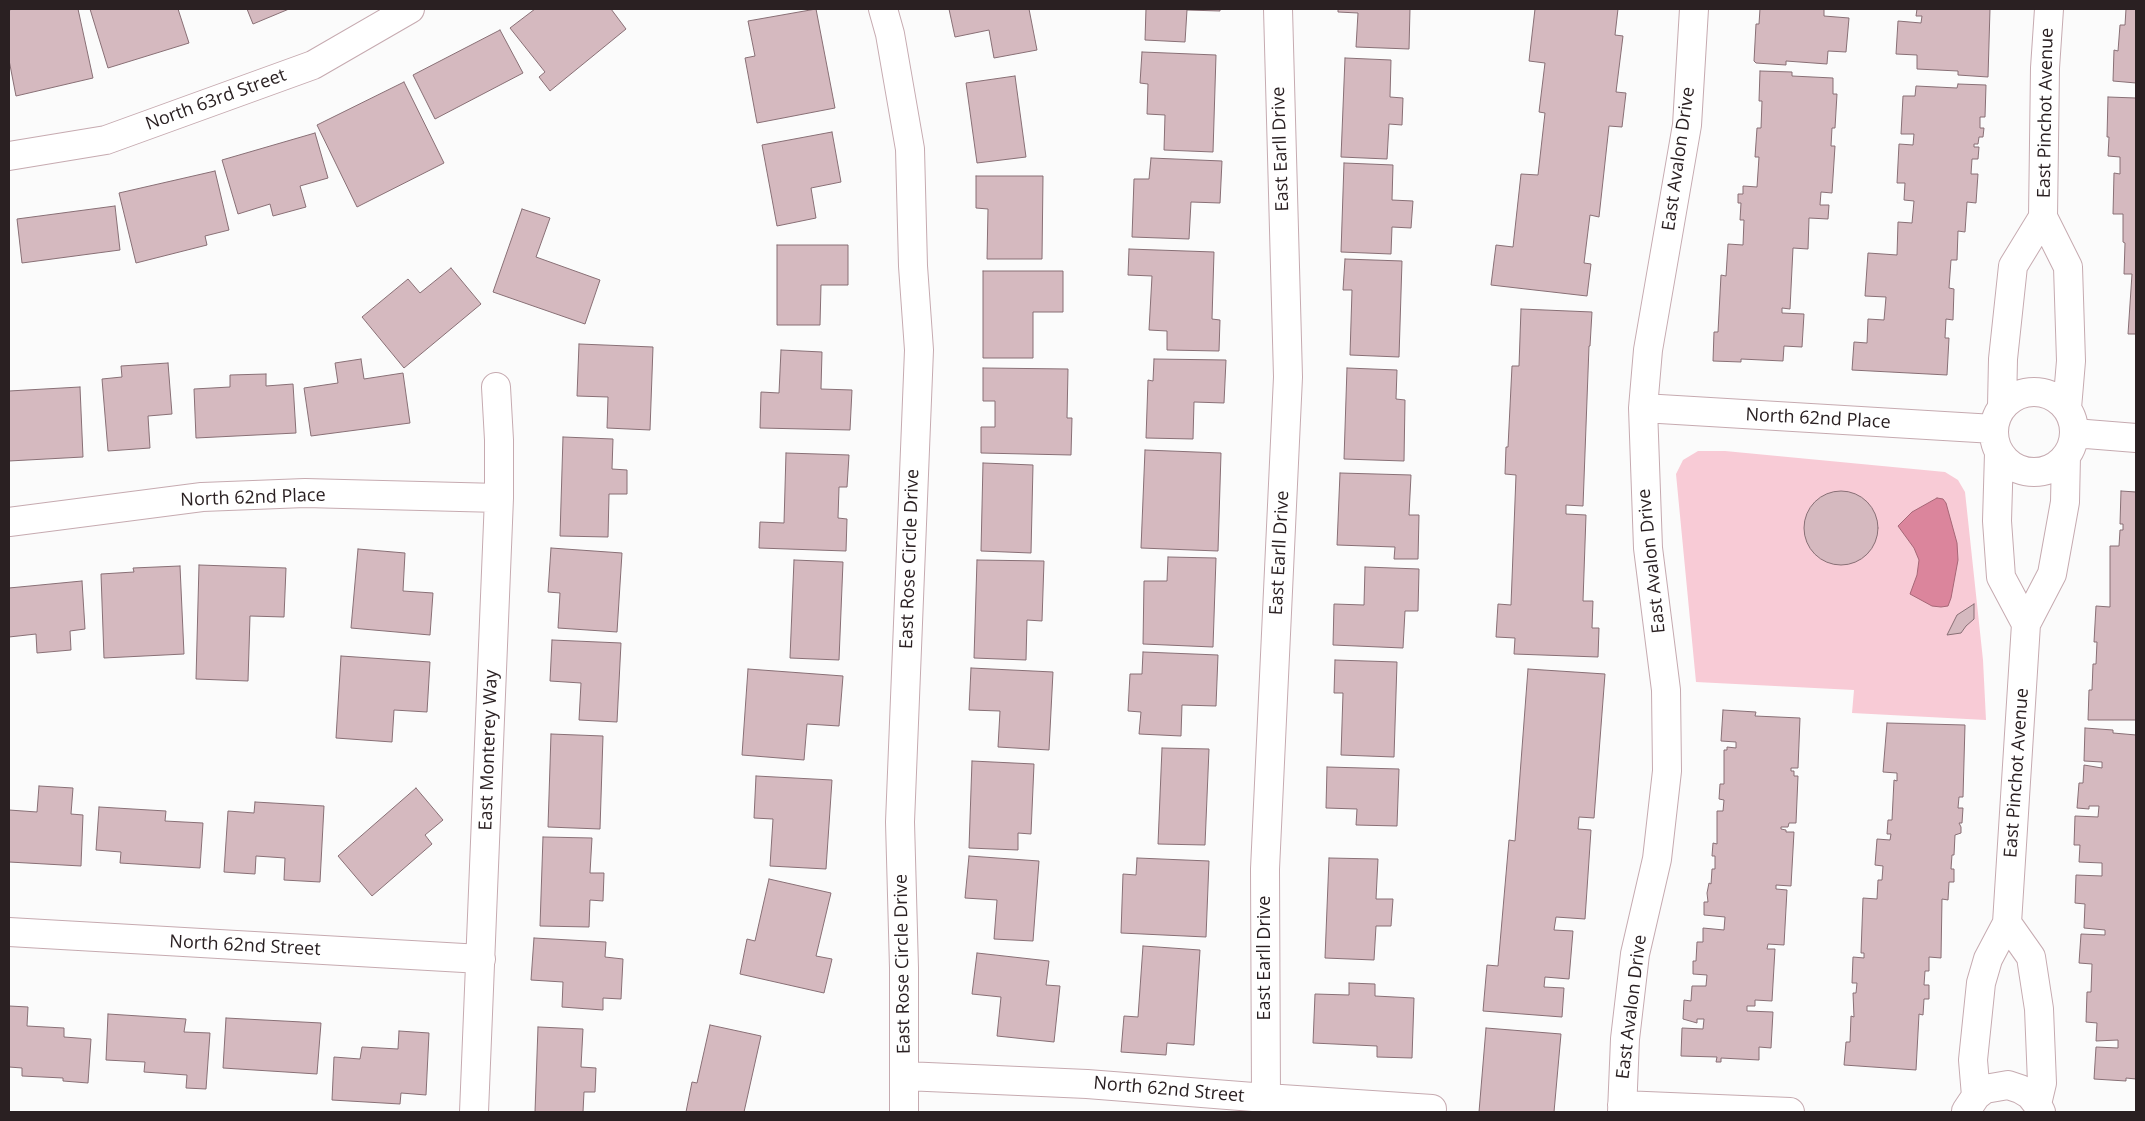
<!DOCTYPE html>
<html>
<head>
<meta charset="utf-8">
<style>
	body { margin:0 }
	#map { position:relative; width:2145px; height:1121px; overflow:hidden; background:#fbfbfb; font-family:"Open Sans",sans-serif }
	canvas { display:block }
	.frame { position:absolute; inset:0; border:10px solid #2a2022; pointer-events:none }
</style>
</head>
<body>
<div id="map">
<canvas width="2145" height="1121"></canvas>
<div class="frame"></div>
</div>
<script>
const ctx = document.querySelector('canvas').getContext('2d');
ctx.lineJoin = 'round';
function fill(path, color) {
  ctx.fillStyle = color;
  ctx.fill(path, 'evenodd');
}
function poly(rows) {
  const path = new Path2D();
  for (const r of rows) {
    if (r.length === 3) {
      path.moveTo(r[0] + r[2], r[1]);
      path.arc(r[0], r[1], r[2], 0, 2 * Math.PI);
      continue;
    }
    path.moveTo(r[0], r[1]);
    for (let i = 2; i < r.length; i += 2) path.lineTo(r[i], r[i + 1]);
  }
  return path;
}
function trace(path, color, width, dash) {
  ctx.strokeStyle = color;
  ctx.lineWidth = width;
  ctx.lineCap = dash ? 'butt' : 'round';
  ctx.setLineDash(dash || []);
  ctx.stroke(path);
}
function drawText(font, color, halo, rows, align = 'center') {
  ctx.font = font + ' "Open Sans",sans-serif';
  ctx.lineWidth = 4.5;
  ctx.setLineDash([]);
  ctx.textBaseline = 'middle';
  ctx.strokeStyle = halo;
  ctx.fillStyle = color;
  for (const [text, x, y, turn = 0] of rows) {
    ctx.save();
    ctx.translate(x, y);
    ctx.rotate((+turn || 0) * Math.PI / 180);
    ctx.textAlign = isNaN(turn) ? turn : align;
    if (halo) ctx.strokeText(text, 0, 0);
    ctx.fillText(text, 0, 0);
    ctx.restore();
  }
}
fill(poly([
	[1698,451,1725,451,1945,472,1958,480,1965,492,1983,660,1986,720,1852,713,1854,690,1696,682,1676,474,1683,460]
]), '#f8cbd6');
const water = poly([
	[1937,498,1943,499,1946,503,1957,543,1958,560,1951,598,1948,606,1941,607,1932,606,1910,594,1917,575,1919,560,1914,548,1898,526,1912,512,1937,498]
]);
fill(water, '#db859c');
trace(water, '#a66777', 1);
const building = poly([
	[14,9,78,9,93,78,16,96,9,60,9,10,14,9],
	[90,9,178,9,189,43,108,68,90,9],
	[247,9,289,9,253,24,247,9],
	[535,9,611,9,626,29,550,91,539,77,545,72,510,28,535,9],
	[816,9,835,108,757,123,745,58,755,56,748,21,816,9],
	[949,9,1029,9,1037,50,994,58,989,30,955,37,949,9],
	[1146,9,1220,9,1220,11,1187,10,1185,42,1145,40,1146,9],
	[1338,9,1410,9,1409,49,1356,47,1358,13,1338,12,1338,9],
	[1535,9,1618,9,1615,35,1623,36,1616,92,1626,93,1622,127,1609,126,1599,217,1590,215,1584,263,1591,264,1587,296,1491,285,1496,245,1513,247,1521,174,1538,175,1545,113,1539,112,1545,63,1529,61,1535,9],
	[1760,9,1824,9,1824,16,1849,18,1846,52,1828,51,1827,64,1786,61,1786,65,1756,63,1754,61,1756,24,1759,24,1760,9],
	[1917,9,1990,9,1988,77,1958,75,1958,71,1917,69,1917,55,1896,54,1898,21,1921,23,1922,16,1916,16,1917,9],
	[2126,9,2136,9,2136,83,2113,81,2114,50,2118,51,2120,25,2125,25,2126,9],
	[500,30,523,73,435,119,413,75,500,30],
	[1142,52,1216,55,1213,152,1164,150,1165,115,1147,114,1148,84,1140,83,1142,52],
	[1345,58,1391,60,1390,97,1403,98,1402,125,1389,124,1387,159,1341,157,1345,58],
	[1760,71,1792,72,1792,76,1833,78,1833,94,1837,94,1835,128,1832,128,1831,146,1835,146,1832,193,1821,192,1820,205,1829,205,1828,219,1809,218,1808,249,1793,248,1790,309,1782,308,1782,313,1804,314,1802,347,1784,346,1783,361,1741,359,1741,362,1713,361,1714,332,1718,332,1721,275,1726,276,1728,244,1743,245,1744,220,1740,220,1741,203,1738,203,1738,194,1743,194,1743,186,1757,187,1759,157,1755,157,1757,128,1761,128,1762,101,1759,101,1760,71],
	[1015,76,1026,157,977,163,966,83,1015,76],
	[404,82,444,163,357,207,317,125,404,82],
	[1958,84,1986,85,1985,117,1980,117,1980,128,1984,128,1983,137,1979,137,1978,144,1974,144,1974,147,1979,147,1978,159,1972,159,1971,174,1978,174,1976,203,1967,202,1965,232,1958,231,1957,260,1951,260,1949,288,1954,289,1953,320,1946,319,1945,338,1949,338,1947,375,1852,370,1854,342,1867,343,1868,319,1884,320,1886,297,1865,296,1868,253,1897,255,1898,222,1912,223,1914,201,1904,200,1905,183,1897,183,1899,144,1913,145,1914,134,1901,134,1903,96,1915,96,1916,86,1957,88,1958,84],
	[2108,97,2136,98,2136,334,2128,334,2132,274,2124,274,2125,243,2123,242,2123,214,2113,214,2114,173,2120,174,2120,157,2108,156,2109,137,2107,137,2108,97],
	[832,132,841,182,811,188,816,218,777,226,762,145,832,132],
	[315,133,328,178,300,186,306,207,273,216,270,204,238,214,222,160,315,133],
	[1151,158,1222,161,1220,203,1191,202,1189,239,1132,237,1134,179,1149,179,1151,158],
	[1344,163,1393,165,1392,200,1413,201,1411,228,1392,227,1391,254,1341,252,1344,163],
	[215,171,229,230,205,236,207,245,136,263,119,193,215,171],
	[976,176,1043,176,1042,259,987,259,988,209,976,208,976,176],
	[115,206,120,250,22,263,17,219,115,206],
	[522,209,550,218,536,257,600,280,585,324,493,292,522,209],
	[777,245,848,245,848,285,821,285,820,325,777,325,777,245],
	[1129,249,1214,252,1212,319,1220,320,1219,351,1167,350,1167,331,1149,330,1152,276,1128,275,1129,249],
	[1345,259,1402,261,1399,357,1350,355,1352,290,1343,290,1345,259],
	[451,268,481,304,404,368,362,317,408,279,420,293,451,268],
	[983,271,1063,271,1063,312,1033,312,1033,358,983,358,983,271],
	[1521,309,1592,312,1590,346,1589,346,1583,506,1566,505,1566,514,1586,515,1583,601,1593,601,1592,628,1599,628,1598,657,1514,654,1515,638,1496,637,1498,604,1511,605,1516,475,1505,474,1506,447,1508,447,1512,366,1519,366,1521,309],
	[579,344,653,347,650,430,607,428,608,397,577,396,579,344],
	[781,350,822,352,821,389,852,390,850,430,760,428,761,392,779,393,781,350],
	[361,359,364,379,403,373,410,423,311,436,304,388,338,383,335,363,361,359],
	[1154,359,1226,360,1224,403,1194,402,1193,439,1146,438,1148,380,1153,381,1154,359],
	[168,363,172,414,148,416,150,448,108,451,102,379,122,377,121,366,168,363],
	[983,368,1068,369,1067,418,1072,418,1071,455,981,453,981,427,995,427,995,401,983,401,983,368],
	[1347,368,1397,370,1396,399,1405,400,1404,461,1344,459,1347,368],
	[266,374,266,386,293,384,296,433,196,438,194,389,230,387,230,375,266,374],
	[80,387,83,457,9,461,9,391,80,387],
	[563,437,613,439,612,469,627,470,627,494,609,494,608,537,560,536,563,437],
	[1145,450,1221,453,1218,551,1141,548,1145,450],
	[786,453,849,455,847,487,839,487,838,518,847,519,846,551,759,548,760,522,784,523,786,453],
	[983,463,1033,465,1031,553,981,551,983,463],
	[1340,473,1411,475,1409,515,1419,515,1418,559,1394,559,1395,547,1337,545,1340,473],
	[1841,528,37],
	[2121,491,2136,492,2136,720,2088,720,2089,690,2092,690,2093,664,2096,664,2097,642,2094,642,2096,606,2110,607,2110,546,2119,546,2120,530,2123,530,2123,524,2120,524,2121,491],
	[551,548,622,553,617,632,558,628,560,593,548,592,551,548],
	[358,549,405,553,403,591,433,593,430,635,351,628,358,549],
	[1168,557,1216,558,1213,647,1143,644,1144,581,1167,581,1168,557],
	[794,560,843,562,839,660,790,658,794,560],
	[977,560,1044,561,1042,621,1027,620,1026,660,974,658,977,560],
	[199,565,286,568,284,617,250,616,248,681,196,679,199,565],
	[180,566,184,654,104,658,101,574,134,572,133,568,180,566],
	[1365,567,1419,569,1418,611,1405,611,1403,648,1333,645,1334,604,1364,605,1365,567],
	[82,581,85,629,70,631,71,650,37,653,36,634,9,637,9,588,82,581],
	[1974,604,1974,619,1966,626,1961,633,1947,635,1957,615,1974,604],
	[552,640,621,643,617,722,579,720,581,683,550,681,552,640],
	[1143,652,1218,655,1216,706,1182,705,1181,736,1139,734,1141,712,1128,711,1130,674,1142,674,1143,652],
	[341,656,430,662,427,712,394,710,392,742,336,738,341,656],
	[1335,660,1397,662,1394,757,1341,755,1343,693,1334,693,1335,660],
	[971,668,1053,672,1049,750,998,747,1000,711,969,710,971,668],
	[748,669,843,676,839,726,807,724,804,760,742,755,748,669],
	[1528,669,1605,674,1594,818,1579,817,1578,829,1591,830,1585,919,1556,917,1554,930,1573,931,1569,979,1545,977,1544,987,1564,988,1562,1017,1483,1011,1487,965,1498,966,1509,840,1515,841,1528,669],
	[1723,710,1756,712,1755,716,1800,718,1798,768,1791,768,1791,771,1794,771,1794,776,1798,776,1796,823,1789,823,1788,827,1781,827,1781,829,1786,830,1786,832,1794,832,1791,886,1776,885,1776,889,1787,890,1784,945,1768,944,1767,949,1775,949,1772,1001,1755,1000,1755,1006,1747,1006,1747,1011,1773,1012,1771,1048,1759,1047,1759,1060,1721,1058,1721,1062,1716,1062,1717,1057,1681,1056,1682,1028,1703,1029,1704,1019,1697,1019,1697,1023,1683,1019,1684,1000,1691,1001,1692,986,1706,986,1707,975,1693,974,1693,961,1696,961,1697,942,1703,942,1703,928,1724,930,1725,917,1704,915,1704,902,1708,902,1707,893,1709,883,1711,884,1712,869,1715,869,1715,856,1712,856,1713,843,1717,844,1717,811,1723,811,1724,800,1719,799,1720,784,1724,784,1724,750,1727,750,1727,747,1736,748,1736,742,1721,741,1723,710],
	[1887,723,1965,725,1963,797,1959,797,1958,808,1963,808,1962,823,1959,823,1961,827,1961,833,1955,835,1954,855,1952,855,1951,869,1954,869,1954,882,1949,882,1948,900,1942,899,1941,958,1929,957,1929,971,1925,971,1924,985,1929,985,1929,999,1924,999,1923,1015,1919,1014,1916,1070,1844,1065,1846,1042,1850,1042,1851,1016,1854,1017,1853,993,1856,993,1857,983,1852,983,1853,957,1864,958,1864,953,1861,953,1863,898,1877,899,1878,880,1882,880,1883,866,1875,865,1877,839,1890,840,1891,834,1887,834,1888,820,1892,820,1894,780,1897,781,1897,773,1883,772,1887,723],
	[2085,728,2113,730,2113,733,2136,735,2136,1079,2126,1078,2126,1081,2094,1079,2096,1047,2118,1048,2118,1040,2096,1041,2097,1023,2086,1022,2087,992,2091,992,2092,964,2079,963,2081,934,2105,935,2105,930,2084,928,2085,904,2075,903,2076,875,2102,876,2102,863,2079,862,2080,845,2074,845,2075,816,2098,817,2099,806,2089,806,2089,809,2077,808,2079,783,2083,783,2084,765,2102,768,2102,762,2084,761,2085,728],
	[551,734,603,736,600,829,548,827,551,734],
	[1162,748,1209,749,1205,845,1158,844,1162,748],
	[972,761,1034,764,1031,834,1018,833,1018,850,969,848,972,761],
	[1327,767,1399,769,1397,826,1356,825,1357,809,1326,808,1327,767],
	[756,776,832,780,826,869,770,866,773,819,754,818,756,776],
	[39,786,73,788,71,814,83,815,81,866,9,862,9,810,37,812,39,786],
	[416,788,443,820,425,835,432,844,372,896,338,856,416,788],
	[255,802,324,806,320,882,284,880,285,858,256,856,255,874,224,872,228,811,254,813,255,802],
	[99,807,166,811,165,821,203,823,200,868,120,863,121,852,96,850,99,807],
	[543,837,592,838,590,873,604,873,603,901,590,900,589,927,540,926,543,837],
	[969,856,1039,861,1033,941,994,939,997,900,965,898,969,856],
	[1137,858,1209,861,1206,937,1121,933,1123,874,1136,875,1137,858],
	[1329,858,1378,859,1376,899,1393,899,1391,926,1376,926,1374,960,1325,958,1329,858],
	[769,879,831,893,816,956,832,959,824,993,740,974,747,939,755,941,769,879],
	[534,938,606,942,605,957,623,959,621,999,603,998,603,1010,562,1007,563,982,531,980,534,938],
	[1143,946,1200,950,1194,1045,1167,1043,1166,1055,1121,1052,1124,1016,1138,1017,1143,946],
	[977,953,1049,961,1046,985,1060,986,1054,1042,997,1036,1001,997,972,994,977,953],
	[1349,983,1375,984,1375,996,1414,998,1412,1058,1377,1057,1377,1046,1313,1043,1315,994,1349,995,1349,983],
	[9,1006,28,1007,27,1026,64,1028,64,1037,91,1039,88,1083,63,1081,63,1078,22,1076,22,1068,9,1067,9,1006],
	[108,1014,186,1019,184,1032,210,1033,206,1089,186,1088,187,1075,144,1072,145,1062,106,1060,108,1014],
	[226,1018,321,1023,317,1074,223,1068,226,1018],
	[710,1025,761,1036,744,1112,686,1112,692,1082,697,1083,710,1025],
	[538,1027,583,1029,581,1067,596,1068,595,1092,584,1092,583,1112,535,1112,538,1027],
	[1486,1028,1561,1034,1554,1112,1479,1112,1486,1028],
	[399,1031,429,1033,426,1095,401,1093,400,1104,332,1100,334,1057,360,1059,362,1047,398,1049,399,1031]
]);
fill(building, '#d5b9bf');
trace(building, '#886f75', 1);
const minor = poly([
	[883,9,890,34,910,149,913,266,919,350,900,822,904,968,904,1112],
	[2049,9,2045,68,2043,217,2068,267,2071,361,2067,408],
	[9,156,106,140,313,65,410,9],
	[2034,432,40],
	[2002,406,2003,359,2013,266,2043,217],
	[1643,408,1994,429],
	[2074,433,2136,438],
	[1999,453,1997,521,2001,577,2026,624],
	[9,522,202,497,305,493,499,498],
	[2007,923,2031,957,2039,1009,2042,1083,2037,1104],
	[9,932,481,959],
	[905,1076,1087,1084,1266,1098,1432,1109],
	[1976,1096,1973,1060,1981,983,1988,959,2007,923,2026,624,2052,574,2065,502,2066,456],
	[1266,1098,1265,869,1288,377,1278,9],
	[1622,1105,1790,1112],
	[1966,1111,1976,1096,1985,1089,2008,1085,2020,1089,2030,1095,2037,1104,2041,1112],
	[474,1112,499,498,499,440,496,387],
	[1622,1112,1625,1039,1635,954,1657,859,1667,771,1666,690,1648,548,1643,408,1648,350,1687,125,1694,9]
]);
trace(minor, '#c6aab0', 30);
trace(minor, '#fff', 28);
drawText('18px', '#2a2022', '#fff', [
	["North 63rd Street",216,100,-20],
	["East Pinchot Avenue",2046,113,-89],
	["East Earll Drive",1281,149,-92],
	["East Avalon Drive",1679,159,-82],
	["North 62nd Place",1818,419,3],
	["North 62nd Place",253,498,-2],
	["East Earll Drive",1280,553,-87],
	["East Rose Circle Drive",910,559,-88],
	["East Avalon Drive",1652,561,-96],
	["East Monterey Way",489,750,-88],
	["East Pinchot Avenue",2017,773,-86],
	["North 62nd Street",245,946,3],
	["East Earll Drive",1265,958,-90],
	["East Rose Circle Drive",903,964,-91],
	["East Avalon Drive",1632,1007,-83],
	["North 62nd Street",1169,1090,5]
]);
</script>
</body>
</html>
